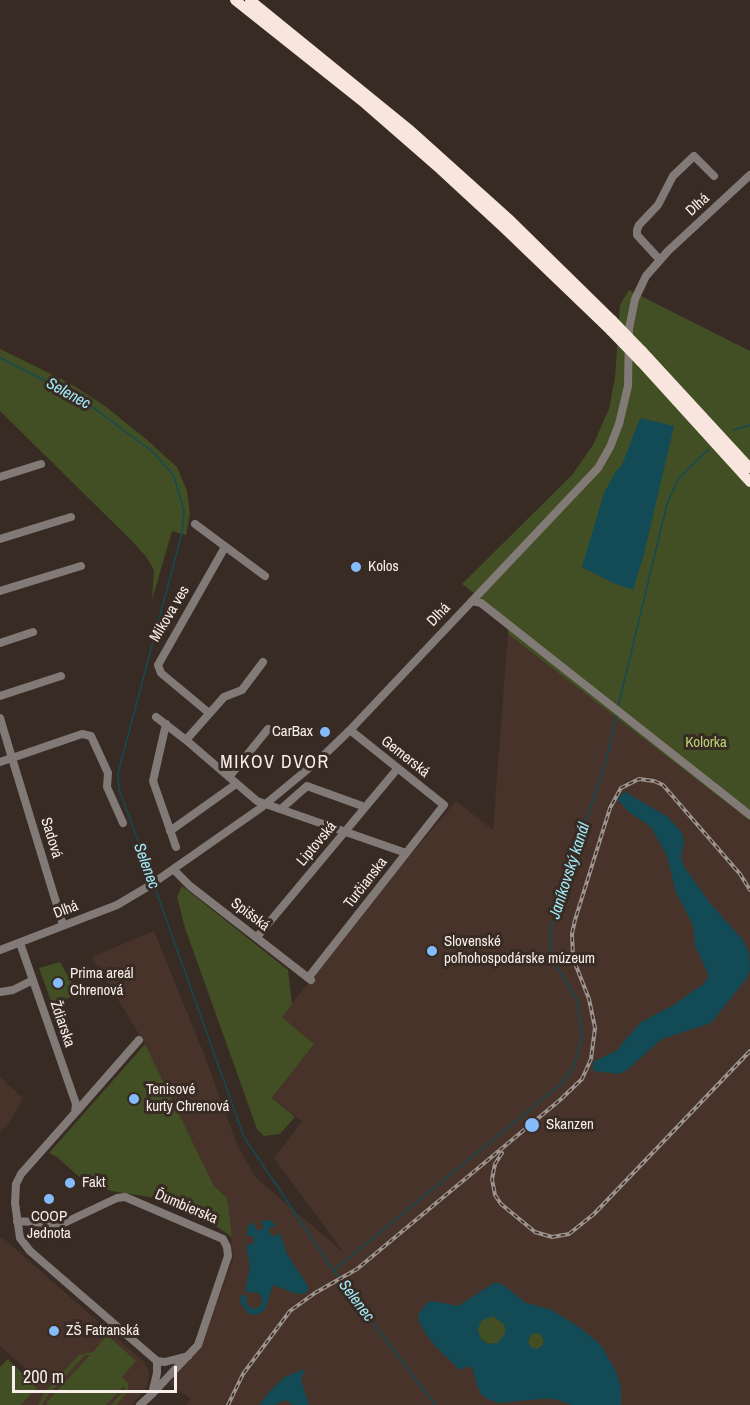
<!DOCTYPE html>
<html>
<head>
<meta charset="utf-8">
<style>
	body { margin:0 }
	#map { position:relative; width:750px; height:1405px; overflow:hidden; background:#382b24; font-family:"Archivo Narrow",sans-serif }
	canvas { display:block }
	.scale { position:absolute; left:12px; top:1366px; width:165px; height:27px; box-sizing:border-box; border:3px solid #f7eeea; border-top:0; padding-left:8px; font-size:18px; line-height:21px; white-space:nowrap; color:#f7eeea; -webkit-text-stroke:4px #382b24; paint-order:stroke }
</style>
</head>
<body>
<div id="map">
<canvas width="750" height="1405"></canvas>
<div class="scale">200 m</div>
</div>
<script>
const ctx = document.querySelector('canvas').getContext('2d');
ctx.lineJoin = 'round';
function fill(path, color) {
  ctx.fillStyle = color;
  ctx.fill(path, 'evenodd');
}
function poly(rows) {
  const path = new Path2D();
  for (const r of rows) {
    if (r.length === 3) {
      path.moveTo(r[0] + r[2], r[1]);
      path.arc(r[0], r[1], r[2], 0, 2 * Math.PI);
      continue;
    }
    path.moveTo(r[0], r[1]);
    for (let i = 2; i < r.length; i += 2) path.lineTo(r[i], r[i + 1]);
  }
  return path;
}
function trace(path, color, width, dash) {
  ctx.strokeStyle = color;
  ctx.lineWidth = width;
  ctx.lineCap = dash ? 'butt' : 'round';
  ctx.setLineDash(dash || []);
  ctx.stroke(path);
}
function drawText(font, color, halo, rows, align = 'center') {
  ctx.font = font + ' "Archivo Narrow",sans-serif';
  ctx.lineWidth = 6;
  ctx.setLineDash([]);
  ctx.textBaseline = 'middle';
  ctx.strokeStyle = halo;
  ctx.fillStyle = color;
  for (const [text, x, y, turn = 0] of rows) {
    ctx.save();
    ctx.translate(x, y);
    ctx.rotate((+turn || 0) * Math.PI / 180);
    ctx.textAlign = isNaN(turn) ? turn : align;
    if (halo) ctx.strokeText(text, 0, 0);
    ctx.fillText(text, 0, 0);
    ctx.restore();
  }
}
fill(poly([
	[508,634,750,821,750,1405,186,1405,191,1399,169,1384,202,1345,233,1259,227,1198,214,1186,145,1044,92,957,154,931,204,1054,237,1145,256,1178,344,1253,274,1158,302,1121,272,1098,314,1044,281,1017,403,864,456,801,493,830],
	[0,1077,23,1098,9,1123,0,1132],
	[2,1237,144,1362,149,1372,148,1382,145,1390,132,1405,21,1405,37,1388,36,1378,0,1346,0,1238]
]), '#473329');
fill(poly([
	[629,290,750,351,750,821,508,634,508,620,462,584,572,475,593,445,609,409,615,377,620,305],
	[0,349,71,384,105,406,146,439,177,467,187,491,190,514,186,535,172,531,152,600,154,570,147,558,132,541,0,411],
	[182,886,288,970,292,1004,282,1017,314,1044,272,1098,295,1117,280,1134,264,1136,257,1129,185,928,177,897],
	[60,962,72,983,76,995,52,1004,39,968],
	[145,1044,214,1186,227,1198,232,1237,192,1210,155,1198,111,1191,78,1176,57,1157,49,1153],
	[492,1330,14],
	[536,1341,8],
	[107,1335,136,1361,122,1377,128,1383,128,1392,116,1405,111,1405,125,1389,124,1386,106,1405,48,1405,46,1403,90,1355,85,1355,48,1395,42,1405,38,1405,44,1393,79,1355,93,1352],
	[8,1359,37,1388,21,1405,0,1405,0,1367]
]), '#424e23');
fill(poly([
	[640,418,674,426,644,554,633,590,613,583,582,567,604,493,616,471,622,465],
	[625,791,625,792,668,817,682,833,684,841,681,857,685,868,710,903,743,940,749,953,750,969,747,978,711,1023,662,1039,627,1070,619,1074,593,1071,593,1062,616,1051,641,1022,672,1006,696,989,704,984,709,976,695,945,693,925,676,892,667,856,651,827,629,812,618,800,616,801],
	[269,1220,276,1225,268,1229,272,1237,280,1233,287,1254,308,1286,308,1291,304,1294,294,1293,273,1285,265,1310,256,1315,249,1314,241,1304,240,1299,242,1294,247,1297,246,1303,249,1307,256,1309,261,1305,262,1299,260,1294,255,1292,250,1293,245,1290,250,1268,246,1244,253,1245,254,1237,246,1235,248,1227,253,1222,257,1231,264,1228,261,1221],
	[494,1283,502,1284,526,1303,552,1310,579,1327,600,1344,616,1371,621,1387,621,1405,572,1405,554,1399,540,1399,499,1403,487,1399,481,1394,477,1386,473,1369,469,1366,460,1370,437,1348,426,1334,418,1319,419,1313,428,1302,433,1301,458,1306],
	[493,1316,504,1324,506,1332,498,1343,488,1344,481,1339,478,1330,481,1321],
	[536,1333,541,1335,544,1340,543,1345,537,1349,532,1348,528,1342,531,1335],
	[305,1369,301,1380,309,1405,293,1405,285,1400,275,1405,259,1405,271,1390,285,1377]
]), '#124b56');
trace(poly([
	[0,358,83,400,153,452,174,476,184,511,182,533,118,773,119,790,153,880],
	[734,430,750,425],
	[618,707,667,504,678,479,709,449],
	[154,885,244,1137,334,1271,435,1405],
	[334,1270,561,1084,574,1066,582,1035,578,1001,561,974,550,948,551,928,607,757,617,714]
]), '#124b56', 1.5);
trace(poly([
	[659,259,637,235,637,230,639,225,658,205,673,176,694,156,714,176],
	[0,477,41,464],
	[195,524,265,576],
	[0,539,71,517],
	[0,591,81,566],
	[472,601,481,603,750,815],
	[0,643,33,632],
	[0,696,61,676],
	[209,713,161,673,158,665,225,547],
	[156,717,186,740,257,801,406,853],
	[0,718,12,758,82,734,91,736,108,773,107,787,123,823],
	[166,724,153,781,176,847],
	[186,740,224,697,242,690,263,662],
	[0,762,12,758,63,925],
	[229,777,268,729],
	[281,809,307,786,365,807],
	[170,831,236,784],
	[174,870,190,886,311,980],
	[257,937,398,768],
	[20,943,76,1104,75,1113,21,1174,16,1184,15,1203,20,1238,30,1251,157,1361,165,1362,188,1356],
	[0,950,117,905,149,886,262,807,320,759,350,730,598,468,610,447,619,424,628,386,629,329,635,299,646,276,668,251,750,175],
	[308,978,444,805,350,730],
	[0,992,13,990,33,980],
	[76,1112,139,1040],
	[17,1221,62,1224,117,1198,125,1197,223,1239,227,1247,228,1256,198,1345,152,1394],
	[140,1405,152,1394,157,1373,157,1361]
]), '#827a77', 8);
trace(poly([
	[235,0,362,101,440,169,504,228,611,331],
	[250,0,411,131,510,220,612,320],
	[642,351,750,468],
	[641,362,750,482]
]), '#f8e5dd', 10);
const rail = poly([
	[502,1153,495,1164,492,1179,495,1195,501,1204,535,1232,552,1237,569,1234,594,1214,750,1051],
	[228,1405,243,1374,290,1311,315,1293,357,1269,560,1100,582,1079,591,1059,595,1028,589,999,573,958,572,934,575,920,610,808,621,788,639,779,654,781,663,785,740,874,750,890]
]);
trace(rail, '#9d928d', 4);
trace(rail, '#382b24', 1.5, [4.5]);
trace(poly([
	[612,320,642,351],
	[611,331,641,362]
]), '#f8e5dd', 10);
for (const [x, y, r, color] of [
	[356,567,6,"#84bcfb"],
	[325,732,6,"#84bcfb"],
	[432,951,6,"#84bcfb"],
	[58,983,6,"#84bcfb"],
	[134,1099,6,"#84bcfb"],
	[532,1125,8,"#84bcfb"],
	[70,1183,6,"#84bcfb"],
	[49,1199,6,"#84bcfb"],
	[54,1331,6,"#84bcfb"]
]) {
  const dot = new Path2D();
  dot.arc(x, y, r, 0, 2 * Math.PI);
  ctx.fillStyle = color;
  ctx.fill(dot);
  trace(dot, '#382b24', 2);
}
drawText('15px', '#f7eeea', '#382b24', [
	["Dlhá",698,205,-42],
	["Mikova ves",170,614,-59],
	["Dlhá",439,615,-46],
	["Gemerská",405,757,38],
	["Sadová",51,838,73],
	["Liptovská",317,844,-50],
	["Turčianska",366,883,-52],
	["Dlhá",66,910,-21],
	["Spišská",250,915,37],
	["Ždiarska",62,1024,71],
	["Ďumbierska",186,1207,23]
]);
drawText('15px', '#f7eeea', '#382b24', [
	["Kolos",368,567],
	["CarBax",313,732,"right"],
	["Slovenské",444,942],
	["poľnohospodárske múzeum",444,959],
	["Prima areál",70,974],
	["Chrenová",70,991],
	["Tenisové",146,1090],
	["kurty Chrenová",146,1107],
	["Skanzen",546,1125],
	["Fakt",82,1183],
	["COOP",49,1217,"center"],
	["Jednota",49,1234,"center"],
	["ZŠ Fatranská",66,1331]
], 'left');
drawText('15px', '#bad572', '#382b24', [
	["Kolorka",706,743]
]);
drawText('italic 16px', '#a0ebfb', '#382b24', [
	["Selenec",68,394,29],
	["Selenec",146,866,70],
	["Janíkovský kanál",570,871,-72],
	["Selenec",356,1301,53]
]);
ctx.letterSpacing = '1.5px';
drawText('18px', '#f7eeea', '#382b24', [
	["MIKOV DVOR",275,763]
]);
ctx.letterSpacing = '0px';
</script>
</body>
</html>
